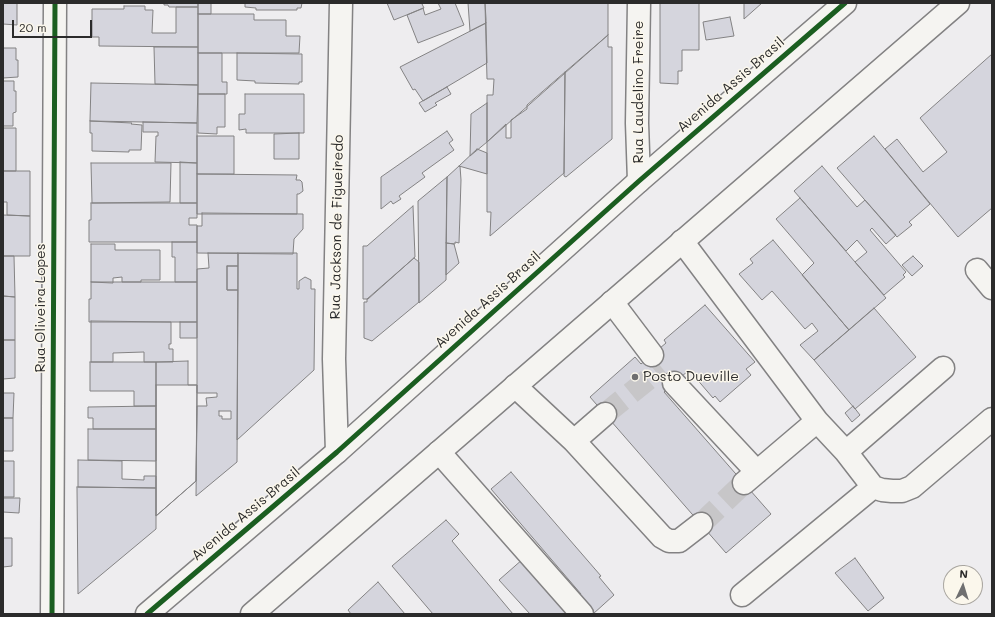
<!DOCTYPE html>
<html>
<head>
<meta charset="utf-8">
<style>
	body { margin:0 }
	#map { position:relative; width:995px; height:617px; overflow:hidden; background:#eeedef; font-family:Mali,sans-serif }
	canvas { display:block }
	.frame { position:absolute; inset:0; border:4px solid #2b2b2b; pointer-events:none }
	.north { position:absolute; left:943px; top:565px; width:40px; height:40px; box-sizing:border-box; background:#fbf7ec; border:1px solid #a8a59f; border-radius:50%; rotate:4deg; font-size:11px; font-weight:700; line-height:16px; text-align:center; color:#2b2b2b }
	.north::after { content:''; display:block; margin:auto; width:14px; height:18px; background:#6f6f70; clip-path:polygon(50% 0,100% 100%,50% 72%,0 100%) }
	.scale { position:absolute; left:12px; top:20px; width:80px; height:18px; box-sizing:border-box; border:2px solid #2b2b2b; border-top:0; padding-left:5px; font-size:12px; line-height:14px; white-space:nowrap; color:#2b2b2b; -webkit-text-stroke:3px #fbf7ec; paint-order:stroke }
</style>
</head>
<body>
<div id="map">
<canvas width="995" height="617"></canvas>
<div class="frame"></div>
<div class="north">N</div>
<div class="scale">20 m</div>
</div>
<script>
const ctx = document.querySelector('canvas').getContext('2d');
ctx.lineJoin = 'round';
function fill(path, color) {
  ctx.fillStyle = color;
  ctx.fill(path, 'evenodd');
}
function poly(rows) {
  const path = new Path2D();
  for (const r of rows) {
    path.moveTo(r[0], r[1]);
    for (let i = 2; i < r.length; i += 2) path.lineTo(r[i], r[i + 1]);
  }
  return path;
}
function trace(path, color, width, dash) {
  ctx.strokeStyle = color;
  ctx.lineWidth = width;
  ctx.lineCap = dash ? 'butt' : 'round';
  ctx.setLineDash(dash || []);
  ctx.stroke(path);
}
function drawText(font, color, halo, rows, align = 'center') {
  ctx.font = font + ' Mali,sans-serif';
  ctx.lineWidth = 3;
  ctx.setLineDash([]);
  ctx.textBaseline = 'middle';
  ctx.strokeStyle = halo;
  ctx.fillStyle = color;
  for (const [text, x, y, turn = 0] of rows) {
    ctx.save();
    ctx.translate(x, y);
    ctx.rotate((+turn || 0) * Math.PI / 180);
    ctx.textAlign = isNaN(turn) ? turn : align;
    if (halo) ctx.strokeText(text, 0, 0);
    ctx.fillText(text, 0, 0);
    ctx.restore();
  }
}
const building = poly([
	[3,3,17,3,17,25,3,24,3,3],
	[164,3,198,3,198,7,169,7,168,5,164,5,164,3],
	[198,3,211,3,211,14,198,14,198,3],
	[245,3,302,3,301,8,297,8,297,10,256,10,256,8,245,7,245,3],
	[387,3,425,3,422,4,424,8,394,20,387,3],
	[438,3,455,3,464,25,418,43,407,15,423,8,425,15,441,9,438,3],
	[468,3,485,3,486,19,486,23,470,31,468,3],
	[485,3,608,3,608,35,487,142,487,95,493,95,494,79,487,79,485,3],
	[660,3,699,3,699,50,682,50,682,71,678,71,678,84,660,83,660,3],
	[744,3,762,3,744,19,744,3],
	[124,6,145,6,145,10,153,10,152,33,176,33,176,7,198,7,198,47,99,46,99,37,92,37,92,9,124,9,124,6],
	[198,14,254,14,254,20,286,20,286,36,300,36,299,53,198,53,198,14],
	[730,17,734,36,706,40,703,22,730,17],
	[486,23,487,63,423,101,415,89,413,90,400,67,486,23],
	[608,35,608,47,612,47,612,139,566,177,564,176,565,72,608,35],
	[154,47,198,47,198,85,155,84,154,47],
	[3,48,16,48,16,60,18,60,18,77,3,78,3,48],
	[198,53,222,53,222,82,227,82,227,94,198,94,198,53],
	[237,53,302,54,302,82,299,82,299,84,255,83,255,81,237,80,237,53],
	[992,54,992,208,958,237,885,149,897,139,923,172,947,152,920,118,992,54],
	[565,72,564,173,490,236,491,212,487,212,487,142,506,124,506,138,511,138,511,120,527,109,527,105,565,72],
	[3,81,14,81,14,91,16,91,16,112,13,113,13,126,3,126,3,81],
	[91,83,198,85,197,123,90,121,91,83],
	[447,87,451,94,435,103,437,105,425,112,419,103,447,87],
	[198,94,225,94,225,127,217,127,217,134,198,133,198,94],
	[245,94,304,94,304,133,246,133,246,129,239,130,239,114,245,114,245,94],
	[487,103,487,142,470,156,471,114,487,103],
	[90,121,132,123,131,124,142,125,141,150,129,150,129,152,92,151,92,133,90,133,90,121],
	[143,122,197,123,197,163,155,162,156,136,158,136,158,132,143,132,143,122],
	[3,128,16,128,16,171,3,171,3,128],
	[447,131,453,140,449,143,454,150,422,173,425,177,399,196,401,199,393,204,391,201,381,209,381,177,447,131],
	[299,133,299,159,274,159,274,134,299,133],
	[197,136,234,136,234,174,197,174,197,136],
	[874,136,930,204,909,222,912,225,897,237,837,168,874,136],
	[477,149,487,153,487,174,459,166,477,149],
	[180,162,197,163,197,203,180,203,180,162],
	[91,163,171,163,170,202,92,203,91,163],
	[459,166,460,166,461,180,459,243,455,242,455,244,446,243,447,177,459,166],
	[822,166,857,207,865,200,896,235,886,244,872,228,870,230,906,272,903,275,905,277,884,295,855,262,867,252,857,240,846,251,794,191,822,166],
	[3,171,30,171,30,216,7,215,7,202,3,202,3,171],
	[197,174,297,175,296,180,300,180,302,182,303,191,299,194,297,194,297,214,197,214,197,174],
	[447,177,446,280,419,303,418,201,447,177],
	[800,198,886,298,849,330,802,275,814,263,776,219,800,198],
	[91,203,197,203,197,218,189,218,189,225,197,225,197,242,89,242,89,220,91,220,91,203],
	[413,206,415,257,368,299,363,299,363,246,367,246,413,206],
	[202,213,303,214,303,229,294,239,293,254,197,253,197,226,202,226,202,213],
	[3,215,30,216,30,256,3,256,3,215],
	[773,240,849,330,814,360,800,345,818,331,812,323,805,329,772,291,762,300,739,274,753,263,750,259,773,240],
	[172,242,197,242,197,282,175,282,175,257,172,257,172,242],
	[446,243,454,244,459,263,446,275,446,243],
	[91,244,115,244,115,250,160,250,160,280,141,280,141,282,122,282,122,277,113,278,113,283,91,282,91,244],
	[208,253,238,253,238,266,227,266,227,290,238,290,237,462,196,496,197,406,207,406,206,398,217,397,217,393,197,393,197,269,209,268,208,253],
	[219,411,231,411,231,419,222,419,222,416,219,416,219,411],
	[238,253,297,253,297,289,299,289,299,281,305,277,311,280,311,289,315,289,314,370,237,440,238,253],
	[3,256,14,256,15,297,3,296,3,256],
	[913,256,923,266,912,276,902,265,913,256],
	[414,258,419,262,419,302,372,341,364,338,364,302,367,302,367,299,414,258],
	[227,266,238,266,238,290,227,290,227,266],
	[91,282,197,282,197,322,89,322,89,299,91,299,91,282],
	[3,296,15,297,15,340,3,340,3,296],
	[705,305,755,362,746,369,751,375,720,402,715,396,713,398,689,370,664,392,771,514,726,553,590,397,635,357,641,364,666,343,664,340,705,305],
	[874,308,916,357,855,409,814,360,874,308],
	[91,321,171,322,171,344,169,344,169,349,173,349,173,362,144,362,144,352,113,353,113,362,91,362,91,321],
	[180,322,197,322,197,338,180,338,180,322],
	[3,340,15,340,15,378,3,379,3,340],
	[188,361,188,385,197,385,196,481,156,516,156,362,188,361],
	[90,362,156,362,156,406,134,406,134,391,90,391,90,362],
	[156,385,197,385,197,406,196,481,156,516,156,385],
	[3,393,14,393,13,418,3,418,3,393],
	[156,406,156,429,93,429,93,418,88,418,88,407,156,406],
	[853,406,860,415,852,422,845,413,853,406],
	[3,418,13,418,13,451,3,451,3,418],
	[88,429,156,429,156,461,88,460,88,429],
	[78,460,122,461,122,479,144,480,144,476,156,476,156,488,78,487,78,460],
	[3,461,14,461,14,497,3,497,3,461],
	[511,472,601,576,599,577,614,595,593,614,576,598,581,594,491,489,511,472],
	[77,487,156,488,156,529,78,594,77,487],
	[3,498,20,498,19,513,3,512,3,498],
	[446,520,459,534,452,541,513,614,433,614,392,566,446,520],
	[3,538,12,538,12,566,3,567,3,538],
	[855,558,884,598,868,611,835,573,855,558],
	[523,559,537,575,534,577,567,614,530,614,499,580,523,559],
	[378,582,405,614,351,614,348,610,378,582]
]);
fill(building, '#d5d5dd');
trace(building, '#838283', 1);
trace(poly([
	[605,414,662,368],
	[701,524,744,483]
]), '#c7c6c8', 22, [22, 11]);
const minor = poly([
	[639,181,637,123,639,3],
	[682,241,817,421,744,483],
	[977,270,992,288],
	[612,302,652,355],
	[674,383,757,472],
	[515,386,574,441,662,537,669,541,679,541,701,524],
	[574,441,605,414],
	[337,452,334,359,341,3],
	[439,452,582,614],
	[846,452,943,368],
	[873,487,882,490,892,491,902,491,912,487,992,419],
	[742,595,873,487,846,452,817,421],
	[52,614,55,3]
]);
const major = poly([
	[147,614,337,452,639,181,845,3],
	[252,614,958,3]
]);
trace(minor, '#838283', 25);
trace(major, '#838283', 25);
trace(minor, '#f5f4f1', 22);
trace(major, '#f5f4f1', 22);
trace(poly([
	[52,614,55,3],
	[147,614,337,452,639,181,845,3]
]), '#1b5e20', 5);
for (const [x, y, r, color] of [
	[635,377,4,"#6f6f70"]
]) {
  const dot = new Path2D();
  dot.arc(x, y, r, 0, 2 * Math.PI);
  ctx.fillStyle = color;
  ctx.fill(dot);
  trace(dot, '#fbf7ec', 1.5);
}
drawText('14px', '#2b2b2b', '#fbf7ec', [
	["Avenida Assis Brasil",731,85,-41],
	["Rua Laudelino Freire",639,92,-90],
	["Rua Jackson de Figueiredo",337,227,-89],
	["Avenida Assis Brasil",488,300,-42],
	["Rua Oliveira Lopes",41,308,-90],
	["Avenida Assis Brasil",246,514,-40]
]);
drawText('14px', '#2b2b2b', '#fbf7ec', [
	["Posto Dueville",643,377]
], 'left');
</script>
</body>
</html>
